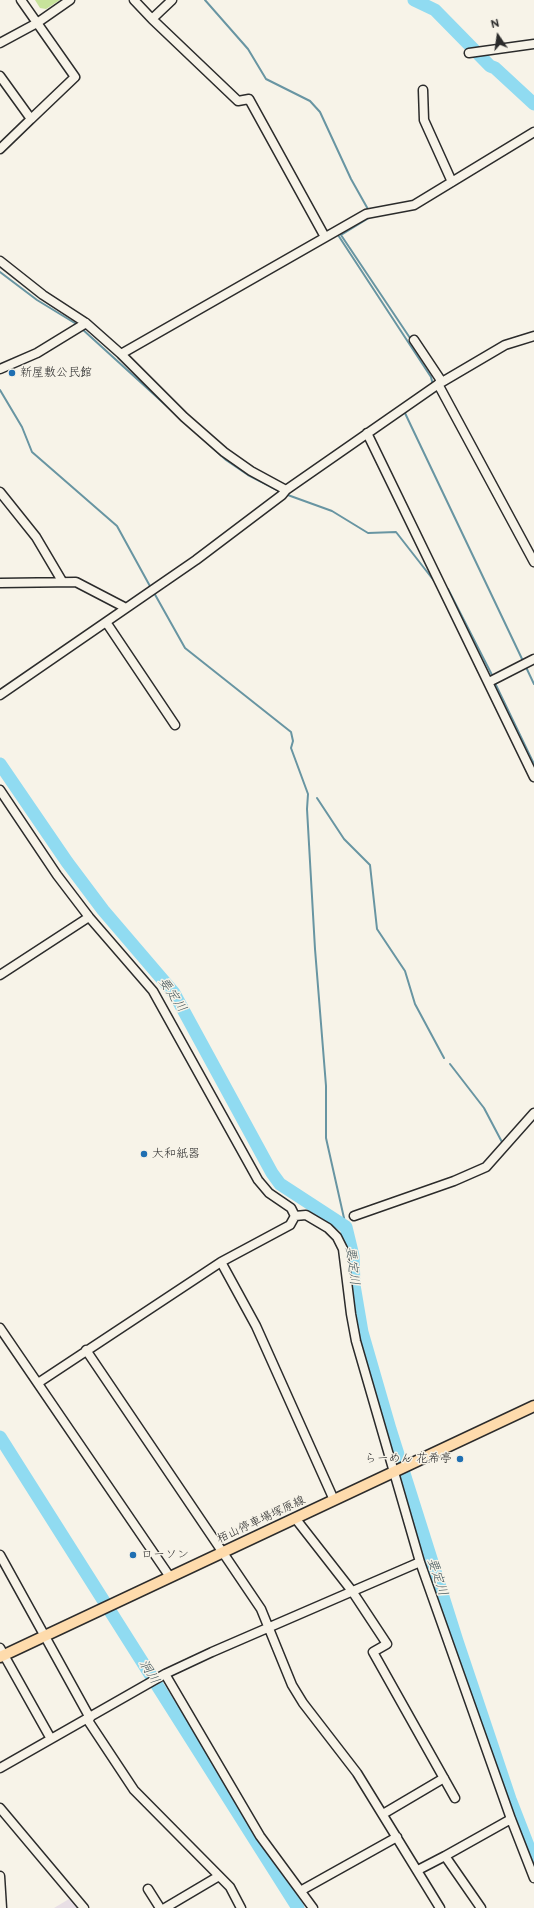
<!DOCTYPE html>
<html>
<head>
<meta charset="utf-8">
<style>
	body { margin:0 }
	#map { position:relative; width:534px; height:1908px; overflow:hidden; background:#f7f3e8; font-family:"Balsamiq Sans",sans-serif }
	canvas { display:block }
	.north { position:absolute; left:478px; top:16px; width:40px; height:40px; -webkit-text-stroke:3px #f7f3e8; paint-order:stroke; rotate:347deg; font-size:11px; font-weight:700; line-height:16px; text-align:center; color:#2b2b2b }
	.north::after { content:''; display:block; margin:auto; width:14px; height:18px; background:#2b2b2b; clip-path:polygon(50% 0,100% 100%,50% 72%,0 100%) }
</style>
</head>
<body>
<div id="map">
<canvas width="534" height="1908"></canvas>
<div class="north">N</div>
</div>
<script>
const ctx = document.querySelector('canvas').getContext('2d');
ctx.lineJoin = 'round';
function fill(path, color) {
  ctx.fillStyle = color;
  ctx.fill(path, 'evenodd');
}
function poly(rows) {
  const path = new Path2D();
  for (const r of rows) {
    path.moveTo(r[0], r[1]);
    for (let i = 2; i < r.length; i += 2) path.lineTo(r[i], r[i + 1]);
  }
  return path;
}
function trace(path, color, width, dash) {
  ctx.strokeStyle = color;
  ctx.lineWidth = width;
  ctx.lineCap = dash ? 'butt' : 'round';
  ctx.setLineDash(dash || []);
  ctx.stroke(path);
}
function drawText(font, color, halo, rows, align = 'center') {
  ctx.font = font + ' "Balsamiq Sans","Klee One",sans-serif';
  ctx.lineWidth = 3;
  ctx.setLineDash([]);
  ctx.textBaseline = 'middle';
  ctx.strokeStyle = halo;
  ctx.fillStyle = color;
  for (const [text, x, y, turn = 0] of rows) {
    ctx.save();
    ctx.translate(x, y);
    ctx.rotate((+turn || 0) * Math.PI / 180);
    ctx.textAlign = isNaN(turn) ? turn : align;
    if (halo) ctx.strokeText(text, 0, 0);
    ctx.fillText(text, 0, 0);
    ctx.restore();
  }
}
fill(poly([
	[69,1899,77,1908,54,1908]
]), '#e8dfe5');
fill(poly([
	[35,0,60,0,46,9,40,8]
]), '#c7e39b');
trace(poly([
	[205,0,248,49,266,79,310,101,320,112,351,179,369,211],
	[372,216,341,235,340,233,338,235,431,377,433,385],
	[341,235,412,341],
	[0,272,37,300,78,325],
	[81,328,226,460,248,475,281,492],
	[0,390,22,427,32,452,117,526,151,588],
	[404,411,523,661],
	[285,494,332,511,368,533,396,532,435,582],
	[445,588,448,589,493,677],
	[153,591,185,648,291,732,293,741,291,748,308,794,307,809,315,949,326,1086,326,1138,346,1227],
	[525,665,534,684],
	[494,681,534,764],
	[317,798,344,839,370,865,377,929,405,971,415,1004,444,1058],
	[450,1064,484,1108,503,1144]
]), '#6895a2', 2);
trace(poly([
	[414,0,435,10,490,66,495,68,534,104],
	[0,764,67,862,103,910,174,993,272,1173,280,1184,346,1227,353,1256,354,1285,362,1332,390,1429,457,1641,510,1799,534,1861],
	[0,1437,298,1908]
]), '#90dbf1', 13);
const minor = poly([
	[21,0,75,77,31,119],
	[134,0,152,19,172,0],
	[152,19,238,101,249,99,325,237],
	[0,43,37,23,70,0],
	[469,53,534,44],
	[0,76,31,119,0,149],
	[423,90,424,120,452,182],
	[534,132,414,205,366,214,121,354,184,417,224,452,251,471,286,490,437,385,505,345,534,336],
	[0,261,43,295,86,323,121,354],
	[414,340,442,382],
	[0,369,37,353,86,323],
	[438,384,534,562],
	[367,433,534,777],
	[0,492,36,537,62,581],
	[0,583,76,582,126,608],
	[106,622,175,725],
	[489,682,534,659],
	[0,695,196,560,282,495,286,490],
	[0,790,57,875,89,917,153,991,258,1180,269,1193,291,1208,295,1216,290,1225,221,1262,38,1383],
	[0,975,89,917],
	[354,1216,454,1181,486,1167,534,1113],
	[221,1262,256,1326,334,1500],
	[0,1328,170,1577],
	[86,1350,261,1609,292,1685,303,1703,357,1773,440,1908],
	[295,1518,352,1591,387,1644,373,1652,455,1798],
	[0,1555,90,1718],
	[420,1562,511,1819,534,1878],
	[0,1648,51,1739],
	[165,1674,260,1836,313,1908],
	[87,1719,134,1790,230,1887,241,1908],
	[0,1768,165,1674,212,1652,420,1562,356,1341,351,1314,343,1249,337,1237,328,1228,306,1215,295,1216],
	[0,1808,84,1908],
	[383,1814,444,1778],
	[445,1856,511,1819],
	[418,1870,445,1856,481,1908],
	[0,1876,2,1908],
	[148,1889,160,1908],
	[302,1890,397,1837],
	[165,1908,219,1876]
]);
const major = poly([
	[0,1657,534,1406]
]);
trace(minor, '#2b2b2b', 11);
trace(major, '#2b2b2b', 13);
trace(minor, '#f7f3e8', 8);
trace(major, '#fedbac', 10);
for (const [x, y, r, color] of [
	[12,373,4,"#1f6fb2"],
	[144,1154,4,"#1f6fb2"],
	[460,1459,4,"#1f6fb2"],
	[133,1555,4,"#1f6fb2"]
]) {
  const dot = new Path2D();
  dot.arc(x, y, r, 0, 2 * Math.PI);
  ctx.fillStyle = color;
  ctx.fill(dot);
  trace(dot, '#f7f3e8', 1.5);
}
drawText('12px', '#2b2b2b', '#f7f3e8', [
	["新屋敷公民館",20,373],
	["大和紙器",152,1154],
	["らーめん 花希亭",452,1459,"right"],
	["ローソン",141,1555]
], 'left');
drawText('12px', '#2b2b2b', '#f7f3e8', [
	["栢山停車場塚原線",261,1520,-25]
]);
drawText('italic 13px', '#44575c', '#f7f3e8', [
	["要定川",172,995,56],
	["要定川",352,1266,83],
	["要定川",437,1577,72],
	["洞川",149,1672,58]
]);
</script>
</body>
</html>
